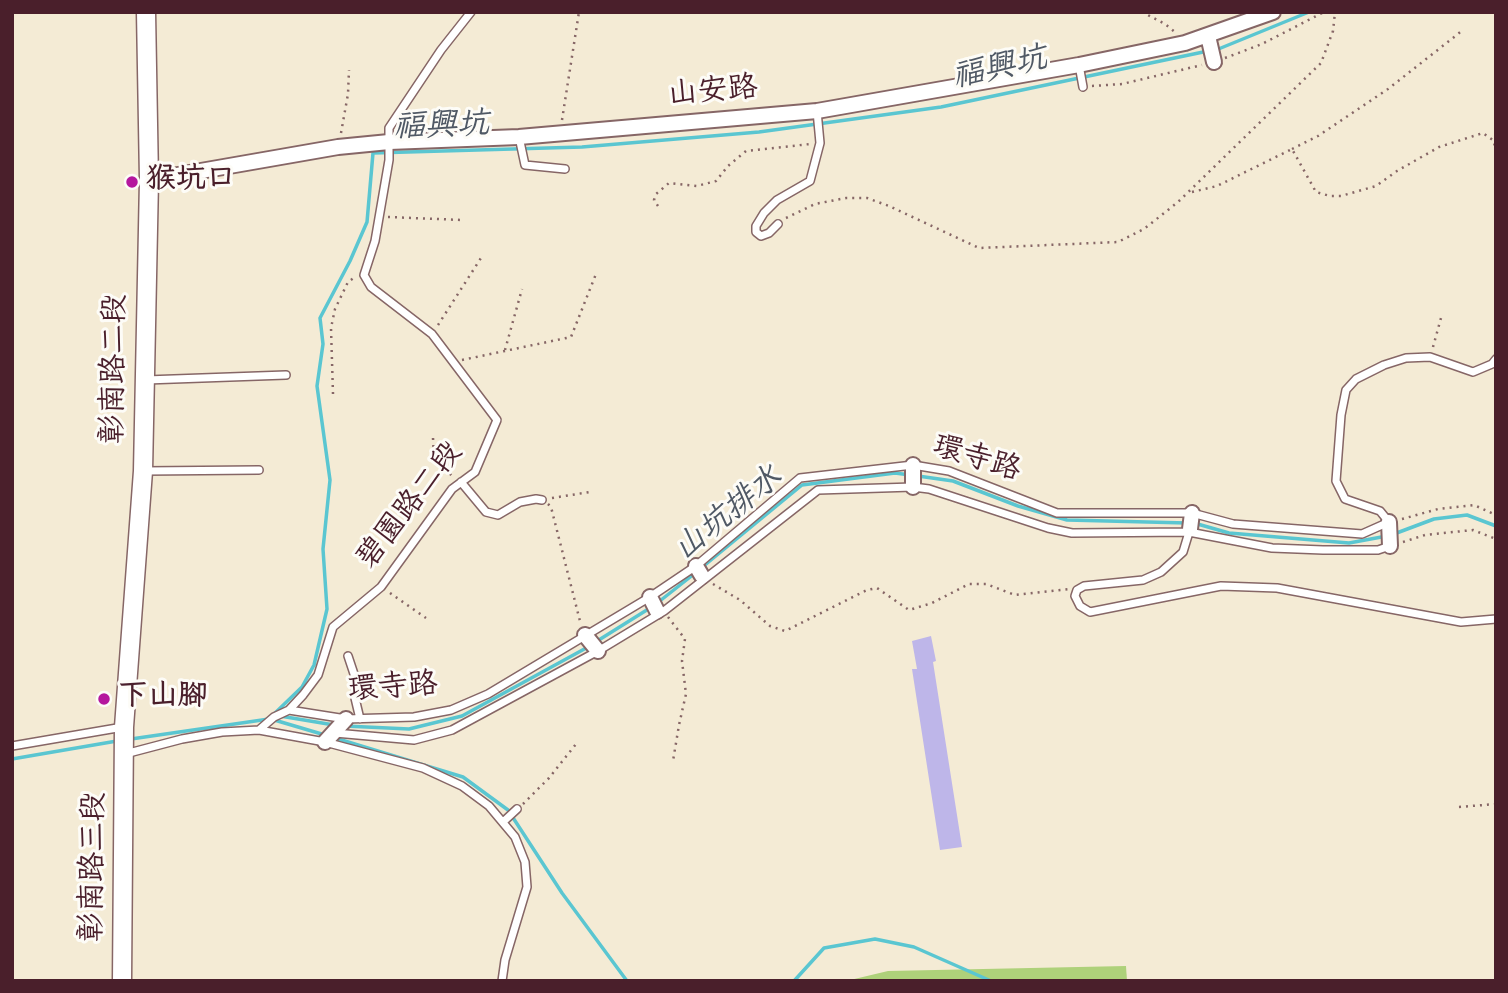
<!DOCTYPE html>
<html>
<head>
<meta charset="utf-8">
<style>
	body { margin:0 }
	#map { position:relative; width:1508px; height:993px; overflow:hidden; background:#f4ebd5; font-family:"Indie Flower",sans-serif }
	canvas { display:block }
	.frame { position:absolute; inset:0; border:14px solid #4a1f2b; pointer-events:none }
</style>
</head>
<body>
<div id="map">
<canvas width="1508" height="993"></canvas>
<div class="frame"></div>
</div>
<script>
const ctx = document.querySelector('canvas').getContext('2d');
ctx.lineJoin = 'round';
function fill(path, color) {
  ctx.fillStyle = color;
  ctx.fill(path, 'evenodd');
}
function poly(rows) {
  const path = new Path2D();
  for (const r of rows) {
    path.moveTo(r[0], r[1]);
    for (let i = 2; i < r.length; i += 2) path.lineTo(r[i], r[i + 1]);
  }
  return path;
}
function trace(path, color, width, dash) {
  ctx.strokeStyle = color;
  ctx.lineWidth = width;
  ctx.lineCap = dash ? 'butt' : 'round';
  ctx.setLineDash(dash || []);
  ctx.stroke(path);
}
function drawText(font, color, halo, rows, align = 'center') {
  ctx.font = font + ' "Indie Flower","LXGW WenKai TC",sans-serif';
  ctx.lineWidth = 6;
  ctx.setLineDash([]);
  ctx.textBaseline = 'middle';
  ctx.strokeStyle = halo;
  ctx.fillStyle = color;
  for (const [text, x, y, turn = 0] of rows) {
    ctx.save();
    ctx.translate(x, y);
    ctx.rotate((+turn || 0) * Math.PI / 180);
    ctx.textAlign = isNaN(turn) ? turn : align;
    if (halo) ctx.strokeText(text, 0, 0);
    ctx.fillText(text, 0, 0);
    ctx.restore();
  }
}
fill(poly([
	[1126,966,1127,981,846,981,888,971]
]), '#aed17a');
trace(poly([
	[1216,50,1309,12],
	[918,476,953,481,1018,506,1067,520,1187,523],
	[1194,523,1229,533,1349,543,1387,536],
	[1394,534,1434,519,1467,515,1496,526],
	[700,569,802,485,895,473,910,475],
	[656,604,694,574],
	[594,643,650,608],
	[273,715,302,687,314,665,327,609,323,549,330,480,317,386,323,344,320,318,350,261,367,222,373,153,582,147,759,132,941,107,1208,51],
	[280,716,334,725],
	[271,719,325,735],
	[345,726,409,729,462,716,588,647],
	[335,738,463,777,508,810,562,893,627,981],
	[131,739,269,719],
	[12,759,117,741],
	[794,981,824,948,875,939,914,947,991,981]
]), '#5ac6d1', 3.5);
fill(poly([
	[931,636,936,661,933,662,962,847,940,850,912,669,917,669,912,641]
]), '#beb6e9');
const service = poly([
	[1079,65,1083,87],
	[519,137,525,165,565,169],
	[778,224,769,233,761,236,756,232,756,226,764,213,777,200,810,181,820,143,817,111],
	[146,380,286,375],
	[144,471,259,470],
	[461,482,486,512,498,515,520,502,536,499,542,500],
	[1190,529,1183,552,1161,572,1143,580,1084,586,1077,590,1075,596,1080,606,1090,612,1221,586,1277,588,1461,622,1496,619],
	[348,656,355,677,355,698,360,719],
	[289,710,346,719,414,717,451,710,488,694,650,597,696,566,800,478,913,465,949,471,1057,513,1192,513,1233,524,1362,534,1389,522,1380,511,1345,499,1336,481,1341,415,1346,390,1356,379,1384,365,1406,358,1430,357,1473,372,1492,364,1496,359],
	[259,730,274,717,289,710,303,695,318,675,333,627,381,587,452,489,475,472,497,420,432,334,371,287,364,275,375,241,389,160,389,128,441,50,471,12],
	[335,733,414,740,452,730,598,651,664,611,818,490,913,487,929,489,1048,528,1072,533,1189,532,1272,548,1323,550,1378,550,1390,546],
	[12,746,123,727],
	[125,754,182,739,222,732,259,730,325,742,423,768,462,786,489,806,515,837,525,862,527,887,505,960,502,981],
	[503,822,517,809]
]);
const minor = poly([
	[1208,36,1214,62],
	[149,180,338,147,389,142,519,137,817,111,1079,65,1185,43,1273,12],
	[913,487,913,465],
	[1389,522,1390,546],
	[1190,529,1192,513],
	[696,566,702,576],
	[650,597,657,611],
	[585,635,598,651],
	[325,742,346,719]
]);
const tertiary = poly([
	[122,981,124,727,143,471,149,180,146,12]
]);
trace(service, '#866666', 10);
trace(minor, '#866666', 18);
trace(tertiary, '#866666', 21);
trace(poly([
	[1142,12,1165,24,1175,32],
	[1225,58,1262,44,1324,12],
	[1092,86,1122,84,1202,65],
	[562,120,579,12],
	[341,133,348,94,349,70],
	[1292,149,1318,136,1388,89,1463,30],
	[1192,192,1217,186,1292,149,1316,192,1330,196,1341,196,1376,186,1397,171,1439,147,1483,133,1494,141,1496,157],
	[658,206,654,200,656,194,669,183,697,186,716,181,728,166,746,151,810,144],
	[388,217,462,220],
	[786,218,815,204,846,198,867,198,889,206,979,248,1118,242,1144,229,1178,202,1321,63,1333,31,1335,12],
	[438,325,481,258],
	[1433,347,1441,318],
	[505,350,522,289],
	[462,360,571,337,596,274],
	[333,394,331,328,335,309,348,282,355,277],
	[433,438,434,457,452,476],
	[552,498,590,492],
	[548,504,551,507,581,625],
	[1402,519,1438,509,1474,505,1496,515],
	[1403,542,1425,535,1473,530,1496,539],
	[713,584,740,600,770,626,785,631,867,590,877,588,909,610,932,603,969,584,986,584,1015,595,1069,589],
	[390,593,426,618],
	[668,617,685,639,682,661,686,694,679,725,673,761],
	[523,804,549,778,576,744],
	[1459,807,1496,804]
]), '#866666', 2.5, [2, 5]);
trace(service, '#fff', 7);
trace(minor, '#fff', 14);
trace(tertiary, '#fff', 18);
for (const [x, y, r, color] of [
	[132,182,7,"#b5179e"],
	[104,699,7,"#b5179e"]
]) {
  const dot = new Path2D();
  dot.arc(x, y, r, 0, 2 * Math.PI);
  ctx.fillStyle = color;
  ctx.fill(dot);
  trace(dot, '#fdfcf7', 2.5);
}
drawText('30px', '#4a1f2b', '#fdfcf7', [
	["山安路",713,94,-5],
	["彰南路二段",117,369,-89],
	["環寺路",976,461,17],
	["碧園路二段",412,507,-52],
	["環寺路",393,690,-4],
	["彰南路三段",96,867,-89]
]);
drawText('bold 30px', '#4a1f2b', '#fdfcf7', [
	["猴坑口",146,182],
	["下山腳",118,699]
], 'left');
drawText('italic 32px', '#505965', '#fdfcf7', [
	["福興坑",1000,71,-12],
	["福興坑",441,129,-2],
	["山坑排水",730,516,-39]
]);
</script>
</body>
</html>
